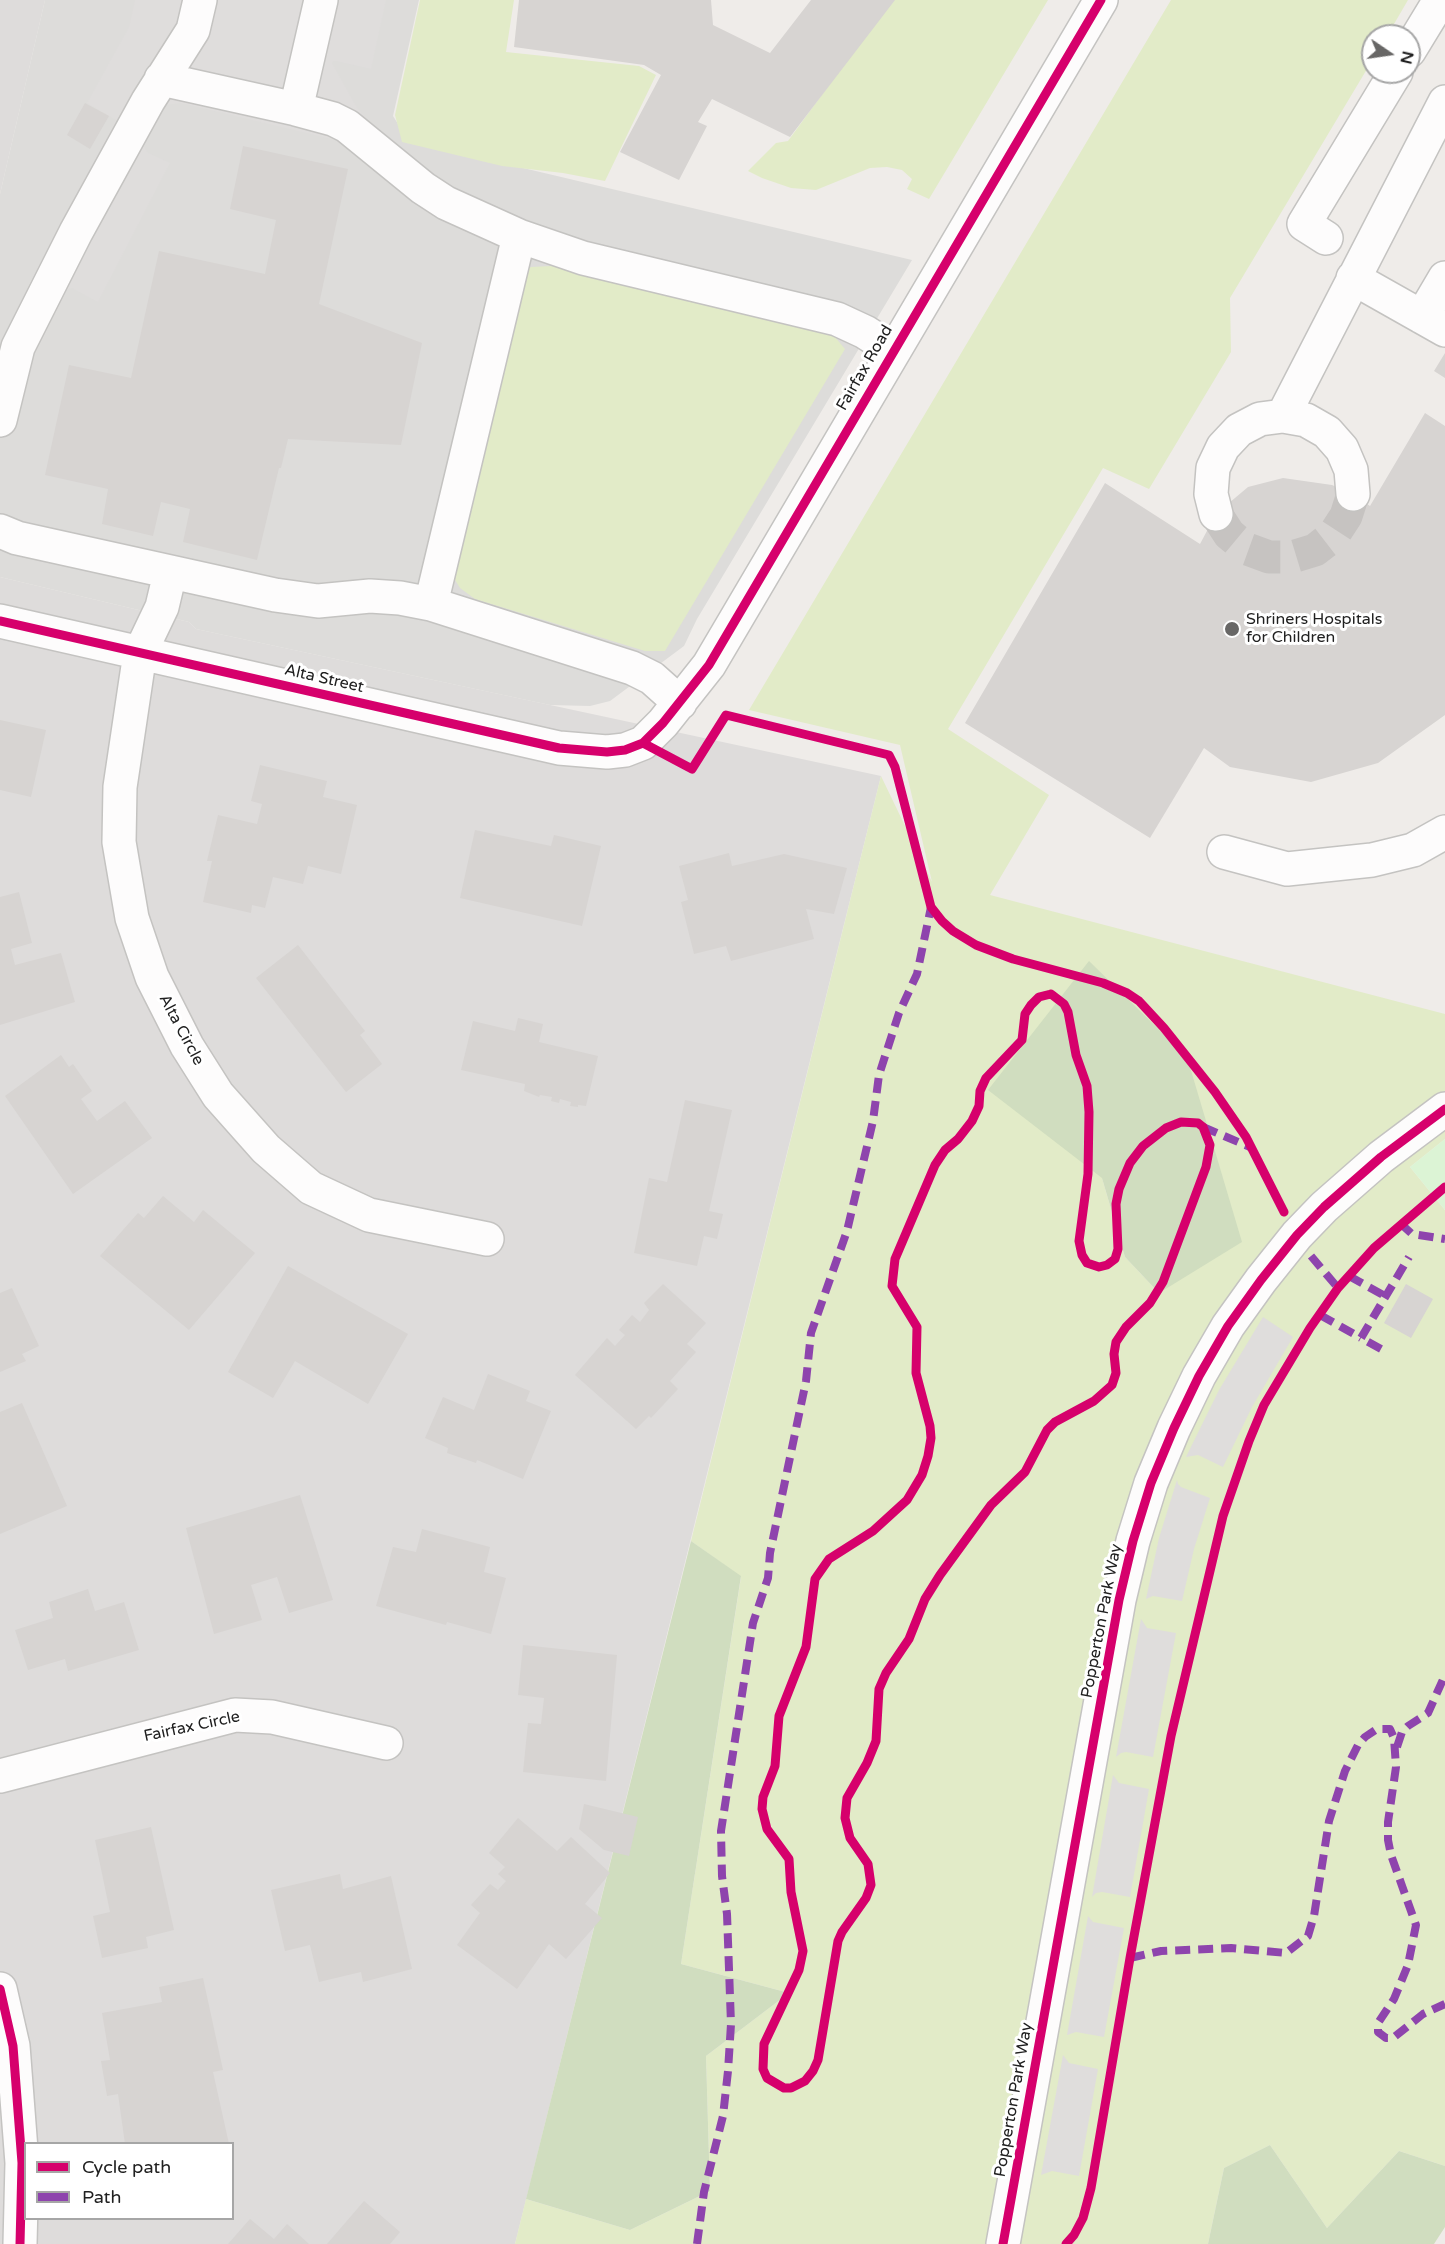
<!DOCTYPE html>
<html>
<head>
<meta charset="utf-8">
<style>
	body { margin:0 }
	#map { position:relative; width:1445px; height:2244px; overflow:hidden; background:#efece9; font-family:"Varela Round",sans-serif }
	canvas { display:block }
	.legend { position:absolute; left:24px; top:2142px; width:210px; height:78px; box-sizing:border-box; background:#fff; border:2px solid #a6a6a6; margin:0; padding:8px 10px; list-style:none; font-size:18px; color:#202020 }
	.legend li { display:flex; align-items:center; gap:12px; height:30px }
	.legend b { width:30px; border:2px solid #a6a6a6 }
	.north { position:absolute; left:1361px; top:24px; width:60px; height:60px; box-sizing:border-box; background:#fff; border:2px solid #a6a6a6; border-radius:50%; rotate:103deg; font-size:16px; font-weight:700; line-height:24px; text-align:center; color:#202020 }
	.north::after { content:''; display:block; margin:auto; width:21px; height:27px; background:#686766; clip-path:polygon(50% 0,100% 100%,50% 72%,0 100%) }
</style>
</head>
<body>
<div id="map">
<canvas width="1445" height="2244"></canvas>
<ul class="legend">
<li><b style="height:8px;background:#d6006c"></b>Cycle path</li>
<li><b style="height:8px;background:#8e44ad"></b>Path</li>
</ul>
<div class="north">N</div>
</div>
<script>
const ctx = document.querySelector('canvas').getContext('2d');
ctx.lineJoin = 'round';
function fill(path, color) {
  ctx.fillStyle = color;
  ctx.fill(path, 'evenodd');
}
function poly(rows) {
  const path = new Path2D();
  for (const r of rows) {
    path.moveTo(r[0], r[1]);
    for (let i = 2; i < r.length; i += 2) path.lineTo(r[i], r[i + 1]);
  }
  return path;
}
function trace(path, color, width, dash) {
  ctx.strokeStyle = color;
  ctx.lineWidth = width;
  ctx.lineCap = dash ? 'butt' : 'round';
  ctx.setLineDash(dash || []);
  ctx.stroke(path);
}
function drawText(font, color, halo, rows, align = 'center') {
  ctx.font = font + ' "Varela Round",sans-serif';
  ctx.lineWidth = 6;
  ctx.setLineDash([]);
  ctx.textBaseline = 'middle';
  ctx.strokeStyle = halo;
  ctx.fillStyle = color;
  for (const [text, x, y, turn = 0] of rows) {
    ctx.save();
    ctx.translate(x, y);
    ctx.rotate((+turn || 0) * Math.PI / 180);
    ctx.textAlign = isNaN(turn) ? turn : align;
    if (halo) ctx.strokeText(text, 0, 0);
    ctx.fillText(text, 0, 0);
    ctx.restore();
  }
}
fill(poly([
	[0,0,45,0,0,194],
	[0,577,189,622,196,629,881,776,515,2244,0,2244],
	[26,2144,232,2144,232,2218,26,2218]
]), '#dedcdb');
fill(poly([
	[45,0,419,0,393,116,409,141,912,260,697,619,684,646,610,701,590,706,550,705,196,629,189,622,0,577,0,194]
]), '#dddcda');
fill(poly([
	[420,0,514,0,506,52,639,66,656,75,605,181,563,173,502,166,402,142,395,115],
	[891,0,1048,0,929,199,907,189,912,179,902,170,887,167,870,168,816,190,791,188,762,178,748,171,776,143,788,141],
	[1171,0,1408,0,1387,36,1373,36,1373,59,1230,298,1231,352,1149,489,1103,468,948,729,1049,795,990,895,1445,1014,1445,1139,1410,1167,1445,1210,1445,2166,1399,2151,1327,2228,1270,2145,1224,2168,1208,2244,515,2244,526,2199,630,2230,710,2191,706,2056,789,1993,681,1964,741,1577,691,1541,881,776,932,882,900,745,749,710],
	[1102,1178,1159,1293,1125,1257],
	[552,266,822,333,835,337,845,349,665,651,645,651,475,599,460,588,452,575,524,272,531,267]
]), '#e2ebc8');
fill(poly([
	[1089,961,1187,1057,1242,1242,1159,1293,1125,1257,1102,1178,988,1090],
	[691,1541,741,1576,681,1964,789,1993,706,2056,710,2191,630,2230,526,2199],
	[1270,2145,1327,2228,1399,2151,1445,2166,1445,2227,1434,2244,1208,2244,1224,2168]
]), '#d0ddbf');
fill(poly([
	[1445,1139,1445,1210,1410,1167]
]), '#dcf4d5');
fill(poly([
	[135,0,386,0,371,69,336,61,333,61,332,63,356,106,374,128,340,141,181,103,165,105,160,109,142,143,148,153,170,163,98,302,72,288,64,291,60,299,29,284,116,120,87,103,129,27],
	[1263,1317,1293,1337,1252,1407,1223,1467,1198,1455,1186,1457,1219,1390],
	[1177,1480,1178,1484,1181,1487,1210,1498,1194,1549,1182,1601,1153,1596,1146,1599,1159,1538],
	[1141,1619,1147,1628,1176,1633,1153,1757,1126,1752,1121,1753,1116,1757],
	[1113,1775,1119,1783,1149,1789,1130,1897,1102,1892,1096,1893,1092,1897],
	[1088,1916,1093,1922,1124,1928,1104,2037,1076,2032,1067,2035],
	[1063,2055,1069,2063,1098,2069,1079,2176,1052,2171,1041,2175]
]), '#dfdddc');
fill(poly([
	[519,0,711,0,713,25,770,53,811,0,895,0,790,137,712,99,698,122,707,126,679,180,620,152,661,75,644,65,514,47],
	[85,103,109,116,90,149,67,135],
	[243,146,348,169,319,304,422,343,401,445,288,439,281,468,279,468,257,560,183,542,190,509,161,502,153,536,102,524,108,489,45,475,69,365,131,378,159,251,265,274,276,220,230,209],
	[1445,353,1445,378,1434,371],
	[1425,413,1445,426,1445,715,1378,763,1311,782,1230,767,1204,748,1150,838,965,723,1105,483,1200,544,1216,514,1248,487,1283,478,1332,485,1353,494,1370,506],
	[0,720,46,730,31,797,0,790],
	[260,765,327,781,323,797,357,805,341,874,308,866,303,884,273,877,265,908,252,905,251,913,203,902,212,861,207,861,218,815,257,824,262,804,251,801],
	[475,830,551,846,554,835,601,846,582,926,460,898],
	[729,853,732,866,784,854,847,868,834,914,806,909,814,939,731,961,726,946,694,954,681,902,688,900,679,866],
	[19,892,32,943,11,949,15,965,61,953,75,1002,0,1025,0,897],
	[298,945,365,1031,360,1035,382,1064,346,1092,256,978],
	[518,1018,543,1024,539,1042,598,1056,586,1106,578,1105,578,1107,570,1106,571,1102,560,1099,559,1103,551,1101,552,1097,540,1095,539,1097,524,1091,525,1084,461,1070,473,1021,515,1031],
	[61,1055,69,1067,73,1064,92,1091,81,1099,97,1121,125,1101,152,1138,73,1194,5,1096],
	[685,1100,732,1110,709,1211,723,1214,717,1239,704,1236,697,1266,634,1253,649,1178,667,1182],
	[163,1196,194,1222,203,1210,255,1253,189,1330,100,1256,138,1213,144,1218],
	[288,1266,408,1334,368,1404,295,1361,273,1398,228,1372],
	[663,1284,706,1323,687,1344,696,1352,670,1381,678,1389,651,1418,649,1416,636,1429,575,1375,607,1338,615,1346,625,1335,619,1330,632,1315,640,1322,649,1310,644,1303],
	[1406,1284,1433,1299,1411,1338,1384,1323],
	[12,1288,39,1346,22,1354,26,1361,0,1372,0,1293],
	[488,1374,530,1391,526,1401,551,1411,523,1479,477,1460,476,1463,447,1453,448,1448,425,1438,443,1397,474,1410],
	[22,1403,67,1506,0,1534,0,1412],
	[300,1495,333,1600,289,1613,277,1577,251,1585,262,1620,214,1634,186,1528],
	[422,1529,490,1547,484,1572,506,1578,491,1634,447,1622,446,1625,376,1606,393,1547,416,1552],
	[88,1589,95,1611,124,1602,139,1650,68,1671,65,1659,28,1670,15,1630,53,1618,49,1602],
	[523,1645,617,1655,606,1781,523,1772,528,1723,541,1724,544,1698,518,1695],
	[584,1804,638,1817,629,1856,604,1850,579,1829],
	[518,1818,557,1851,571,1837,610,1873,585,1904,602,1918,566,1959,549,1944,517,1989,457,1945,480,1913,471,1905,490,1884,498,1890,506,1881,498,1874,505,1867,489,1853],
	[151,1827,174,1930,146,1937,148,1948,102,1958,93,1916,110,1912,95,1840],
	[340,1874,343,1889,391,1876,412,1969,363,1982,361,1972,319,1982,310,1945,285,1951,271,1890],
	[203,1978,223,2070,213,2072,229,2144,125,2144,118,2094,107,2096,101,2061,110,2060,102,2013,162,2002,159,1987],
	[364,2201,400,2232,390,2244,327,2244],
	[250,2219,274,2239,287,2224,309,2244,228,2244]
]), '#d7d4d2');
trace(poly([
	[1216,514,1229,534,1247,549,1269,557,1292,557,1315,550,1333,536,1346,516,1353,494]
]), '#c6c3c1', 33, [33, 16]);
const minor = poly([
	[321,0,296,109,333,119,347,126,423,188,446,203,519,236,583,258,837,319,865,332,893,350],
	[1409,51,1440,0],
	[161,79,296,109],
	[1326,238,1304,224,1396,72],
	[1353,278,1445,330],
	[1422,317,1445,278],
	[1283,416,1445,102],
	[0,420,18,347,76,232,148,101,193,30,200,0],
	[1216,514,1211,494,1213,468,1223,447,1239,430,1260,419,1283,416,1306,420,1327,432,1342,449,1351,470,1353,494],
	[0,531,17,538,275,595,318,601,370,596,400,598,431,604,632,668,652,678,680,703],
	[170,573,162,607,140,653,120,787,119,842,132,918,152,977,187,1046,218,1095,266,1149,311,1188,369,1215,487,1239],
	[431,604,519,236],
	[0,621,559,748,607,752,625,750,643,743,663,723,709,665,1101,0],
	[1224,852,1287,869,1372,860,1413,850,1445,832],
	[0,1776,235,1715,272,1717,386,1743],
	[0,1989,13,2046,22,2163,20,2244],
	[1003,2244,1119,1600,1133,1541,1151,1483,1174,1428,1199,1376,1228,1326,1261,1280,1297,1235,1324,1207,1381,1157,1445,1109]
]);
trace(minor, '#c4c3c1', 36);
trace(minor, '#fdfcfc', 33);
trace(poly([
	[1203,1127,1250,1147],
	[1400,1223,1412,1234,1445,1239],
	[1311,1256,1338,1288],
	[1349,1276,1385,1296],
	[1320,1315,1361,1338],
	[1381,1349,1361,1338,1409,1257],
	[1397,1747,1402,1732,1408,1726,1428,1713,1445,1675],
	[1130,1958,1161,1951,1231,1948,1286,1953,1308,1936,1314,1916,1329,1821,1345,1771,1358,1745,1365,1737,1377,1729,1390,1729,1394,1738,1396,1767,1388,1822,1388,1840,1391,1855,1416,1925,1408,1965,1394,1999,1378,2023,1378,2032,1386,2038,1393,2038,1423,2014,1445,2004],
	[697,2244,704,2192,723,2116,728,2071,731,2024,727,1914,722,1876,721,1831,753,1623,768,1578,770,1553,806,1381,811,1333,847,1231,873,1121,879,1075,899,1013,917,974,931,907]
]), '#8e44ad', 8, [15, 8]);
trace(poly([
	[0,621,559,748,607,752,625,750,643,743,663,723,709,665,1101,0],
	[643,743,692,769,726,715,889,755,895,767,931,907,942,921,953,931,976,945,1013,959,1103,983,1127,993,1139,1001,1164,1028,1215,1092,1246,1137,1284,1212],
	[1051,994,1064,1004,1068,1012,1076,1055,1087,1086,1089,1112,1088,1174,1079,1241,1082,1255,1087,1263,1099,1267,1107,1265,1115,1259,1118,1249,1116,1204,1119,1189,1130,1163,1143,1146,1166,1128,1181,1122,1198,1123,1203,1127,1210,1145,1206,1167,1163,1282,1150,1303,1126,1327,1116,1342,1114,1354,1116,1373,1112,1385,1094,1401,1055,1422,1047,1430,1025,1472,991,1505,940,1575,925,1599,909,1639,886,1673,879,1689,876,1741,867,1763,847,1798,845,1818,850,1838,868,1864,871,1885,866,1898,842,1932,838,1941,818,2060,813,2071,805,2081,791,2088,784,2088,767,2078,763,2069,764,2044,799,1970,803,1951,791,1892,789,1859,767,1829,762,1809,763,1797,775,1766,779,1716,806,1647,815,1579,829,1559,873,1531,907,1500,922,1475,928,1456,931,1438,930,1426,916,1373,917,1327,892,1286,895,1259,935,1165,945,1150,958,1139,972,1121,979,1106,980,1091,986,1078,1022,1040,1025,1014,1031,1005,1039,997,1051,994],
	[0,1989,13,2046,22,2163,20,2244],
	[1003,2244,1119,1600,1133,1541,1151,1483,1174,1428,1199,1376,1228,1326,1261,1280,1297,1235,1324,1207,1381,1157,1445,1109],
	[1066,2244,1074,2235,1083,2218,1091,2188,1130,1958,1171,1736,1223,1516,1249,1441,1264,1405,1310,1328,1338,1288,1374,1248,1445,1187]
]), '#d6006c', 9);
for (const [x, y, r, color] of [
	[1232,629,8,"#686766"]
]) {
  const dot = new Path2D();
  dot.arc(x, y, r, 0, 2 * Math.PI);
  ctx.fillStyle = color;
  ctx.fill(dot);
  trace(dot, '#fff', 2);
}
drawText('16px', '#202020', '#fff', [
	["Fairfax Road",865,368,-60],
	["Alta Street",324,679,13],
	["Alta Circle",181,1030,62],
	["Popperton Park Way",1102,1621,-79],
	["Fairfax Circle",192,1727,-12],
	["Popperton Park Way",1014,2100,-80]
]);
drawText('16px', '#202020', '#fff', [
	["Shriners Hospitals",1246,620],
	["for Children",1246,638]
], 'left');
</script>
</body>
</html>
